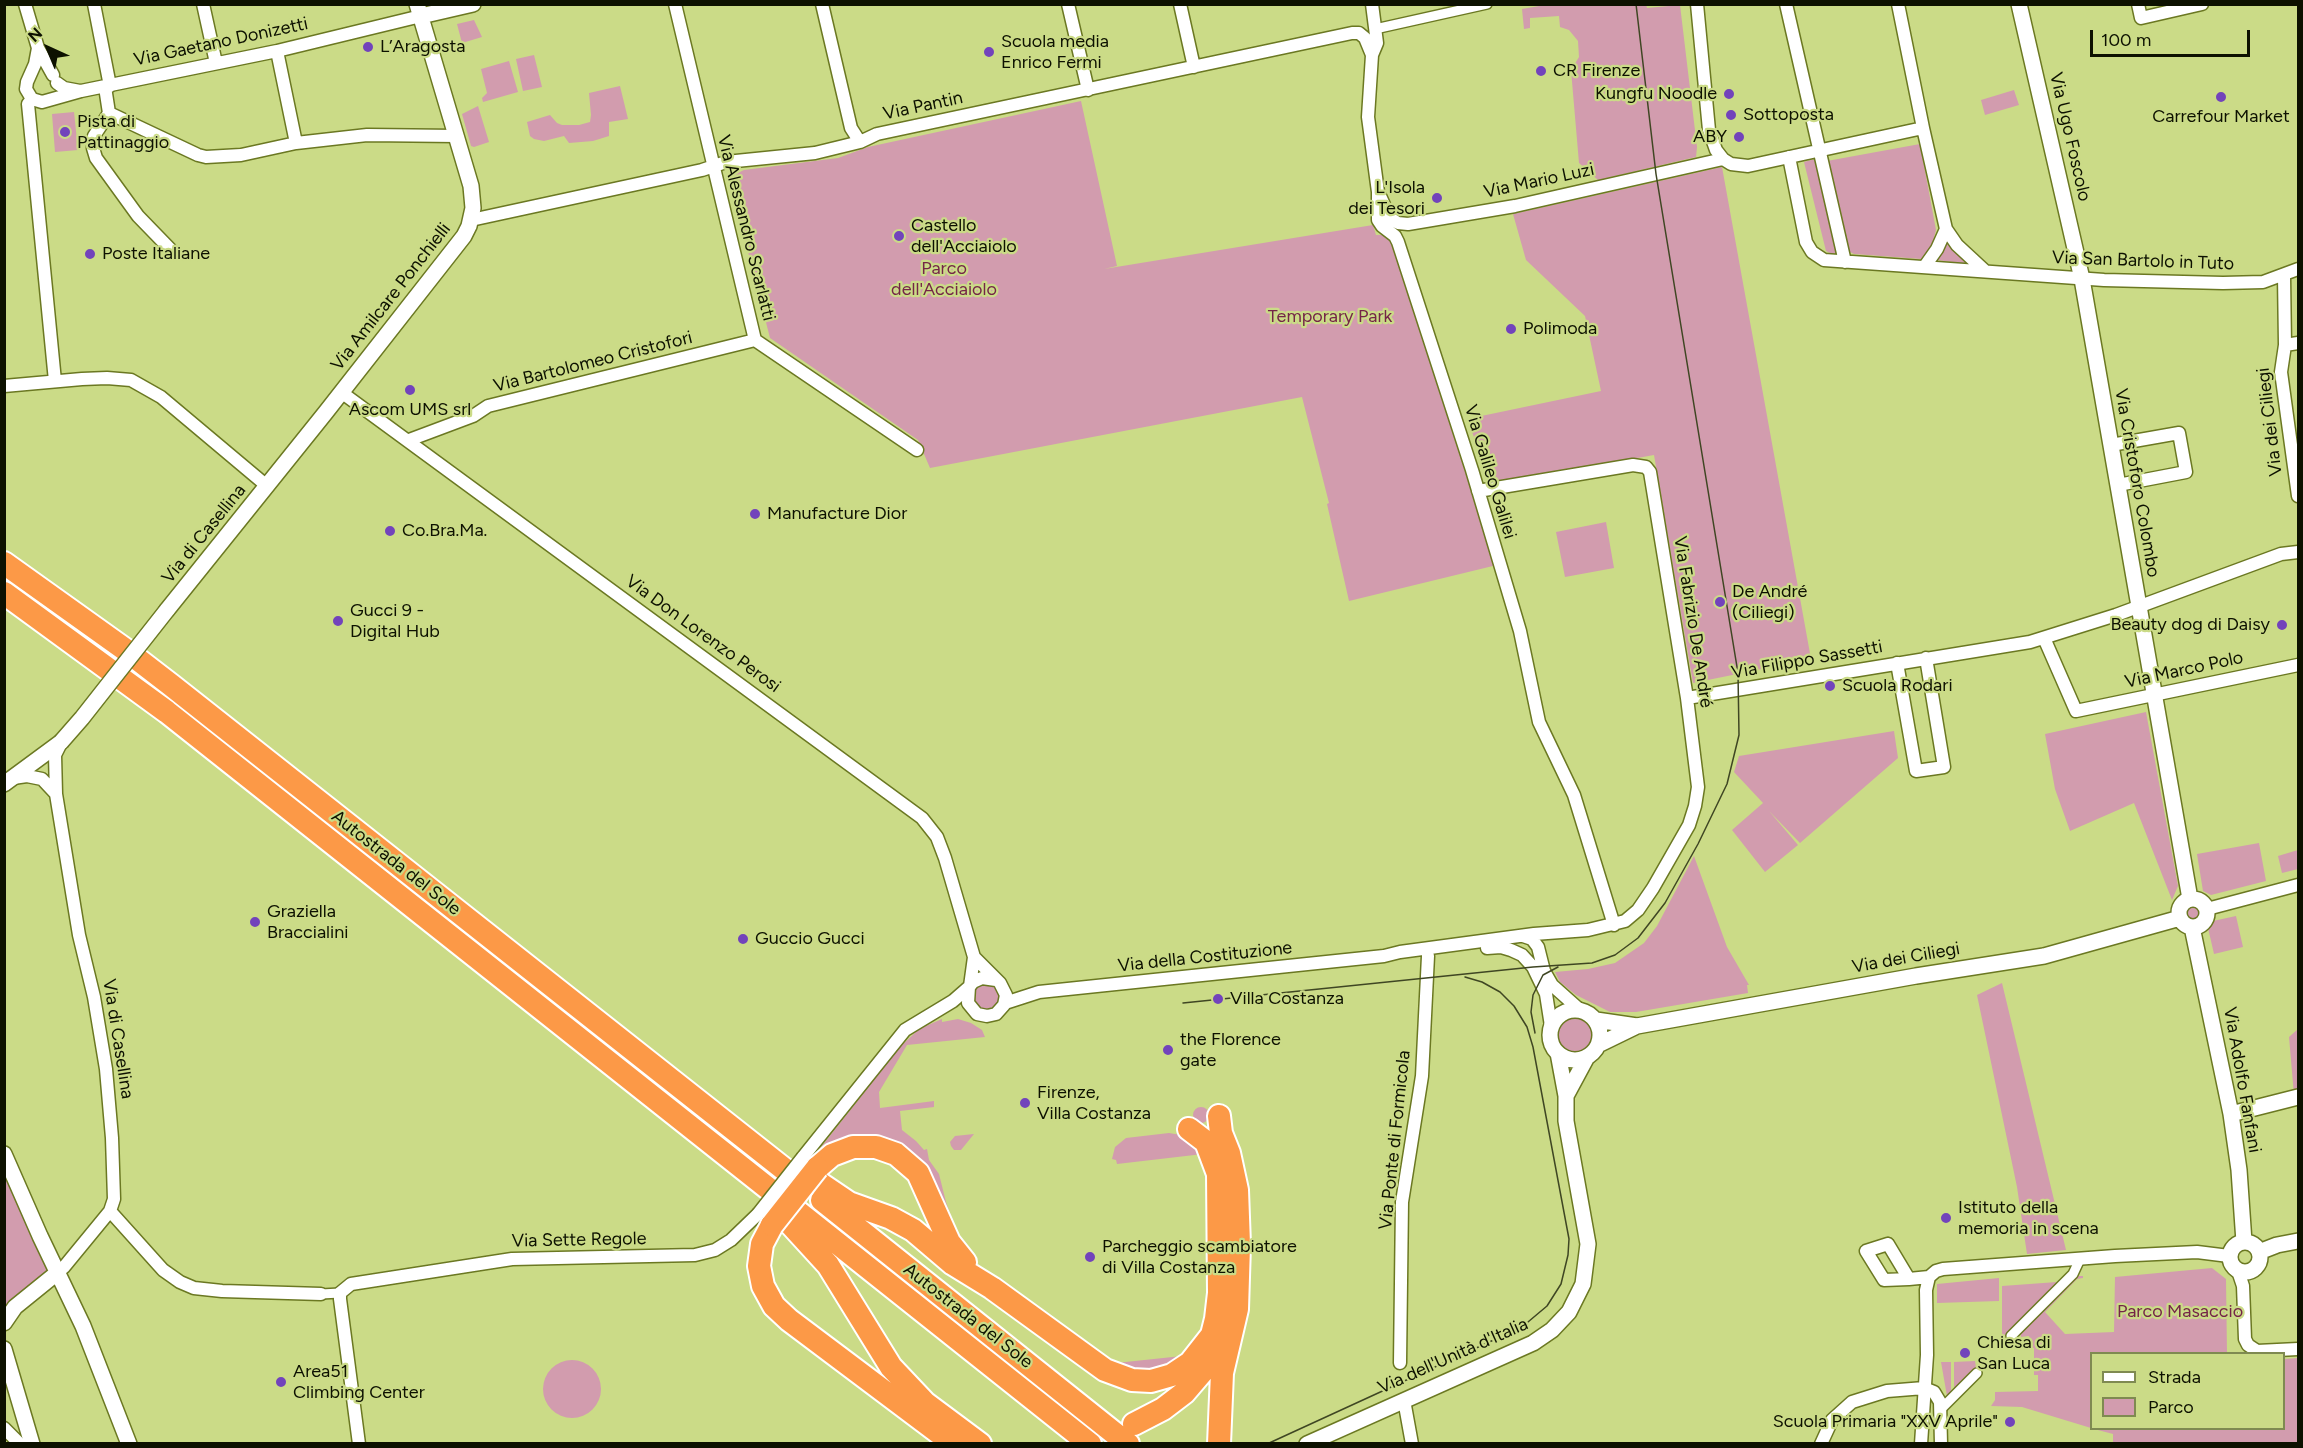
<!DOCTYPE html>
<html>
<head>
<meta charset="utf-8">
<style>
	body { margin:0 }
	#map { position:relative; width:2303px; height:1448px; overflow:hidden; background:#cbdb87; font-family:Figtree,sans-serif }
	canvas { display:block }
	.frame { position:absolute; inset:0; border:6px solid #0d1100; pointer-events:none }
	.legend { position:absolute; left:2090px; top:1352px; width:195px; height:78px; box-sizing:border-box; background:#cbdb87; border:2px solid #7f8a51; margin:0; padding:8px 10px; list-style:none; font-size:18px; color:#0d1100 }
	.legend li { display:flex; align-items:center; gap:12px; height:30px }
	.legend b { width:30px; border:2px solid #7f8a51 }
	.north { position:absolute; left:18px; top:18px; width:60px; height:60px; -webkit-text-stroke:4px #cbdb87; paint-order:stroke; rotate:316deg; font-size:16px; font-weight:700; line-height:24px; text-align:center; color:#0d1100 }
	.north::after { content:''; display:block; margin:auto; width:21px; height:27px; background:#0d1100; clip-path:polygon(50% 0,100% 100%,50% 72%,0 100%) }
	.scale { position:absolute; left:2090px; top:30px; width:160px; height:27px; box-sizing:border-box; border:3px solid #0d1100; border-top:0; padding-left:8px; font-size:18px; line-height:21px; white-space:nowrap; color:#0d1100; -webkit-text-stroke:4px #cbdb87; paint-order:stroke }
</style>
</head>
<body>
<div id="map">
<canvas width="2303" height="1448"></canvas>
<div class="frame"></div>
<ul class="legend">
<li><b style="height:8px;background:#fff"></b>Strada</li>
<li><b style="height:16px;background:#d29cae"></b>Parco</li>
</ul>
<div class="north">N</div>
<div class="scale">100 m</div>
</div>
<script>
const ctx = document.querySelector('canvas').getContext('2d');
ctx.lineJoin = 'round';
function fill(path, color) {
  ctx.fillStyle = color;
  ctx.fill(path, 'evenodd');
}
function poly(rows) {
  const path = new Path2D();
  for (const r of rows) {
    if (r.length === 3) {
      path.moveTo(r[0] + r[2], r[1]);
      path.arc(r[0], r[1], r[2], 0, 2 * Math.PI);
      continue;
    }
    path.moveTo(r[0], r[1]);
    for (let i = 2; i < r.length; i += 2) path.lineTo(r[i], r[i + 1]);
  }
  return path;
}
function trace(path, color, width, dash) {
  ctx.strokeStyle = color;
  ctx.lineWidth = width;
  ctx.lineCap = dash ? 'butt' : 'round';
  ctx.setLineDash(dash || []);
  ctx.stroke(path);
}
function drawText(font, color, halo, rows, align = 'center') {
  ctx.font = font + ' Figtree,sans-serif';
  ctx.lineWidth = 4.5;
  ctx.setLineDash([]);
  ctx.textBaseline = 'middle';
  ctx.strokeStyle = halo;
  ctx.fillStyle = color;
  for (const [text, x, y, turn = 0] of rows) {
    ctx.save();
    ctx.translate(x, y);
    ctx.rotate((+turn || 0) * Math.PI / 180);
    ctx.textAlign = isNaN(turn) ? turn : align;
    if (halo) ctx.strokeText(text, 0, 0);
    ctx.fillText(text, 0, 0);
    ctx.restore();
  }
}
fill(poly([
	[1545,5,1646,4,1647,8,1680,5,1697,147,1696,157,1598,180,1579,163,1571,70,1579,57,1578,41,1569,30,1560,27,1559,16,1530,18,1530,28,1524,29,1522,9],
	[474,20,482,37,462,43,457,24],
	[534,55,542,87,523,91,516,59],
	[509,61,518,92,483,102,482,98,487,93,481,69],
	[620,86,628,119,609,122,609,136,593,141,569,143,564,136,544,141,534,139,530,136,527,122,550,115,557,123,562,125,579,125,590,122,591,115,589,93],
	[2014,90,2019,105,1985,115,1981,100],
	[1081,101,1117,266,1104,269,1373,225,1376,235,1387,235,1393,240,1497,565,1349,601,1327,504,1329,503,1302,397,930,468,918,440,770,338,729,177,744,170,838,158,868,147],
	[478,106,489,142,474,147,471,146,462,114],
	[74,112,78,150,55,152,52,114],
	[1920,144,1936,230,1932,245,1921,259,1854,254,1848,251,1827,161],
	[1815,159,1838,253,1832,254,1826,251,1804,162],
	[1722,167,1811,659,1693,683,1654,455,1492,484,1467,419,1601,391,1585,316,1526,260,1513,214],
	[1946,243,1969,264,1936,260,1942,253],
	[1606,522,1614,568,1565,577,1556,532],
	[2146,712,2178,886,2172,900,2134,803,2070,831,2055,789,2045,734],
	[1894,731,1898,758,1800,843,1769,811,1798,845,1765,872,1732,830,1763,803,1734,772,1739,756],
	[2259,843,2266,881,2211,895,2203,891,2197,854],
	[2298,850,2298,869,2282,873,2278,856],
	[1694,856,1727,947,1749,985,1747,985,1748,993,1636,1012,1610,1012,1576,995,1560,982,1555,972,1588,969,1615,963,1644,943,1657,926],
	[2193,913,8],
	[2236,916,2243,947,2214,954,2208,928,2213,921],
	[2002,983,2066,1250,2027,1254,2017,1187,1977,995],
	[986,996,13],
	[1575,1034,19],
	[942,1019,942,1022,958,1019,971,1023,982,1030,985,1037,907,1045,879,1092,880,1108,934,1101,934,1107,900,1111,902,1130,916,1141,924,1150,927,1149,929,1160,939,1174,946,1202,957,1233,902,1149,810,1161,900,1047,919,1029],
	[2298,1029,2298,1094,2294,1095,2289,1037],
	[1201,1115,8],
	[1169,1133,1181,1135,1203,1154,1117,1164,1116,1160,1112,1159,1115,1147,1126,1138],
	[974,1134,961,1150,954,1150,951,1146,950,1142,955,1136],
	[4,1154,57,1273,4,1320],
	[2212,1268,2226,1279,2227,1353,2092,1354,2091,1428,2022,1407,1991,1406,1995,1400,1995,1392,2038,1391,2038,1375,2034,1375,2034,1348,2027,1348,2026,1341,2029,1341,2029,1336,2021,1337,2020,1332,2076,1276,2083,1276,2083,1278,2077,1279,2045,1312,2065,1334,2114,1332,2115,1277],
	[1999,1278,1999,1301,1937,1303,1937,1284],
	[2057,1282,2006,1336,2002,1336,2002,1286],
	[1182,1356,1170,1364,1150,1370,1130,1368,1116,1363],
	[2298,1358,2298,1443,2113,1443,2113,1434,2094,1429,2284,1428,2284,1359],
	[572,1389,29],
	[1975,1361,1976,1367,1954,1390,1954,1362],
	[1941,1362,1951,1362,1951,1392,1947,1396]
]), '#d29cae');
const pedestrian = poly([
	[1375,29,1487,4],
	[321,1294,340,1293],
	[2011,1336,2073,1274,2080,1259],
	[1941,1409,1977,1373]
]);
const minor = poly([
	[25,4,38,48,53,75],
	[94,4,110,86],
	[203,4,216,63],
	[675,4,755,340,917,450],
	[822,4,851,128,860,142],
	[1068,4,1088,90],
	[1180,4,1194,67],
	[1372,4,1377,43,1372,55,1368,117,1378,192,1378,220,1382,226,1395,236,1398,242,1472,470,1520,631,1539,722,1574,795,1614,925],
	[1697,4,1709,130,1716,150,1723,159,1731,164,1748,166,1923,128,1946,229,1957,245,1984,270],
	[1786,4,1845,262],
	[1898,4,1923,128],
	[2138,4,2141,18,2202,4],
	[38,48,35,64,27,82,26,89,32,99,42,102,81,91,277,51,421,16],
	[277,51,296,143],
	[57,83,64,88,80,91],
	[105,87,109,113,198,155,206,157,241,155,296,143,367,135,457,136],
	[32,99,28,104,55,381],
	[109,113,94,136,93,148,96,158,138,216,170,249],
	[1789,157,1806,242,1812,252,1824,260,2104,280,2223,283,2263,282,2298,269],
	[1380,196,1390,218,1398,223,1408,224,1515,206,1723,159],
	[471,220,702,170,726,162,815,153,860,142,877,134,1352,33,1359,33,1365,38,1372,55],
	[1925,266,1937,249,1946,229],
	[2284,276,2285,345,2281,372,2298,496],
	[2285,345,2298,343],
	[4,386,82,379,107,378,131,380,161,397,267,486],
	[341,392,922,818,937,837,945,858,974,957,970,986],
	[409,440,473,416,488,406,755,340],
	[2111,445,2179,433,2186,472,2118,485],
	[2044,638,2076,711,2298,665],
	[1897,663,1916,771,1944,767,1926,658],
	[1687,698,2030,642,2116,615,2281,554,2298,552],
	[13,778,27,776,42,779,56,794],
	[2207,909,2298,885],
	[1523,936,1532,939,1538,947,1544,971,1552,985,1580,1010],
	[1487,948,1501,947,1511,950,1522,955,1533,967,1546,994,1551,1026],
	[974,957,1000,983,1006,995,1004,1005,996,1014,987,1016,977,1014,968,1003,969,987,973,982,982,978,996,980],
	[1005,1003,1039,992,1384,956,1400,952,1534,934,1588,930,1625,921,1638,910,1653,888,1689,825,1695,806,1698,787,1687,698,1650,472,1646,467,1633,465,1478,491],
	[803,1157,905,1030,953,1001,969,987],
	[110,1211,163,1270,180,1282,194,1288,222,1291,321,1294],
	[1888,1244,1909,1279,1884,1280,1866,1251,1888,1244],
	[2238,1271,2243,1286,2245,1339,2248,1345,2257,1351,2298,1349],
	[57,1273,64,1267,110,1211,114,1199,112,1138,106,1069,94,997,79,935,56,794,55,755,61,743],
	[1909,1279,1929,1277,1936,1271,1943,1269,2115,1256,2197,1252,2229,1256],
	[1400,1363,1402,1202,1422,1076,1428,956],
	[1404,1400,1412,1444],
	[4,1428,20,1444],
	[359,1444,340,1299,340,1293,351,1284,512,1259,695,1255,715,1250,731,1240,758,1214],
	[1821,1444,1832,1420,1852,1402,1887,1391,1924,1388,1934,1392,1940,1402,1941,1444],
	[1921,1444,1927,1355,1926,1290,1929,1277]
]);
const tertiary = poly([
	[2019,4,2082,279,2190,899],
	[421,16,473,4],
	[167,610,326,412,464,236,469,226,473,208,471,186,417,4],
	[4,784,61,742],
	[2193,913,14],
	[2192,927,2231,1114,2239,1170,2244,1242],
	[1575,1035,25],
	[1596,1020,1637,1026],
	[1598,1045,1637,1026,1916,976,2044,956,2180,918],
	[1566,1096,1587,1057],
	[2231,1114,2298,1097],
	[4,1154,40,1236,83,1326,129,1444],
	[2245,1257,15],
	[2259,1252,2277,1245,2298,1241],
	[4,1323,15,1307,57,1273],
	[4,1349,32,1444],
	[1307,1444,1533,1343,1552,1330,1569,1312,1583,1284,1588,1244,1566,1121,1566,1096,1558,1053]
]);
const motorway = poly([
	[4,563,123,648,171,685,784,1169],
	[4,593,167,712,769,1189],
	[1219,1116,1221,1133,1229,1153,1237,1190,1239,1245,1237,1309,1222,1373,1219,1444],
	[817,1168,832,1155,853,1147,876,1147,896,1154,918,1173,949,1242,965,1262],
	[815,1180,849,1203,891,1218,913,1230,953,1264,992,1288,1105,1370,1132,1380,1151,1381,1172,1375,1190,1363,1212,1335,1216,1319,1219,1293,1218,1174,1206,1142,1189,1129],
	[822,1200,1128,1444],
	[793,1208,1090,1444],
	[785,1218,828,1265,891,1367,925,1403,980,1444],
	[772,1225,762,1244,759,1266,763,1286,774,1306,789,1320,954,1444],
	[1134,1424,1163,1409,1184,1393,1202,1372,1215,1349]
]);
trace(pedestrian, '#6b7822', 12);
trace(minor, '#6b7822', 15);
trace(tertiary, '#6b7822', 18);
trace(motorway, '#fff', 26);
trace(pedestrian, '#fff', 9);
trace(minor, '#fff', 12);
trace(tertiary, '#fff', 15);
trace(motorway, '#fc9947', 22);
trace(poly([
	[1183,1003,1533,967,1592,963,1615,955,1638,938,1665,903,1698,844,1727,784,1739,735,1738,673,1656,174,1636,4],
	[1535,1033,1531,1012,1533,995,1543,975,1558,967],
	[1267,1444,1522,1327,1547,1306,1561,1284,1568,1255,1569,1239,1533,1047,1527,1027,1514,1006,1500,992,1482,982,1465,977]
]), '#3f4623', 1.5);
const minorBridge = poly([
	[758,1214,803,1157]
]);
const tertiaryBridge = poly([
	[61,742,82,718,167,610]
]);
const motorwayBridge = poly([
	[772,1225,817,1168]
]);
trace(minorBridge, '#6b7822', 15, []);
trace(tertiaryBridge, '#6b7822', 18, []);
trace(motorwayBridge, '#fff', 26, []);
trace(minorBridge, '#fff', 12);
trace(tertiaryBridge, '#fff', 15);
trace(motorwayBridge, '#fc9947', 22);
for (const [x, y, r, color] of [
	[368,47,6,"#7243bb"],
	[989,52,6,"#7243bb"],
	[1541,71,6,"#7243bb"],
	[1729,94,6,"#7243bb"],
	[2221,97,6,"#7243bb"],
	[1731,115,6,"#7243bb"],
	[65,132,6,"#7243bb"],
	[1739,137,6,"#7243bb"],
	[1437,198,6,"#7243bb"],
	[899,236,6,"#7243bb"],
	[90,254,6,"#7243bb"],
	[1511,329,6,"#7243bb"],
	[410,390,6,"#7243bb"],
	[755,514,6,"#7243bb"],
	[390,531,6,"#7243bb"],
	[1720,602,6,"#7243bb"],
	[338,621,6,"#7243bb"],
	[2282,625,6,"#7243bb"],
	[1830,686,6,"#7243bb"],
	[255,922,6,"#7243bb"],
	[743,939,6,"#7243bb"],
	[1218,999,6,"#7243bb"],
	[1168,1050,6,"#7243bb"],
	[1025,1103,6,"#7243bb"],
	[1946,1218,6,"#7243bb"],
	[1090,1257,6,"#7243bb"],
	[1965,1353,6,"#7243bb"],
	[281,1382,6,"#7243bb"],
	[2010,1422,6,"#7243bb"]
]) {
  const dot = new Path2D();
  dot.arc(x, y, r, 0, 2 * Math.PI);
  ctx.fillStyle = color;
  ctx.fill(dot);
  trace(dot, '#cbdb87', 2);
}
drawText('18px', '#0d1100', '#cbdb87', [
	["Via Gaetano Donizetti",221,42,-12],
	["Via Pantin",923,106,-12],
	["Via Ugo Foscolo",2070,137,77],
	["Via Mario Luzi",1539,181,-12],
	["Via Alessandro Scarlatti",746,228,76],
	["Via San Bartolo in Tuto",2143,261,2],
	["Via Amilcare Ponchielli",391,297,-52],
	["Via Bartolomeo Cristofori",593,362,-14],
	["Via dei Ciliegi",2270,422,-97],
	["Via Galileo Galilei",1490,472,73],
	["Via Cristoforo Colombo",2137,483,80],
	["Via di Casellina",204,534,-51],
	["Via Fabrizio De André",1693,622,81],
	["Via Don Lorenzo Perosi",703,634,36],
	["Via Filippo Sassetti",1807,660,-10],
	["Via Marco Polo",2184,670,-12],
	["Autostrada del Sole",396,863,38],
	["Via della Costituzione",1205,957,-6],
	["Via dei Ciliegi",1906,958,-10],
	["Via di Casellina",118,1039,81],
	["Via Adolfo Fanfani",2242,1080,80],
	["Via Ponte di Formicola",1395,1140,-84],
	["Via Sette Regole",579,1240,-1],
	["Autostrada del Sole",968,1316,38],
	["Via dell'Unità d'Italia",1453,1356,-24]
]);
drawText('18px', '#0d1100', '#cbdb87', [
	["Scuola media",1001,42],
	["Enrico Fermi",1001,63],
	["L’Aragosta",380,47],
	["CR Firenze",1553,71],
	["Kungfu Noodle",1717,94,"right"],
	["Sottoposta",1743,115],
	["Carrefour Market",2221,117,"center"],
	["Pista di",77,122],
	["Pattinaggio",77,143],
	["ABY",1727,137,"right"],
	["L'Isola",1425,188,"right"],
	["dei Tesori",1425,209,"right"],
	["Castello",911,226],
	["dell'Acciaiolo",911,247],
	["Poste Italiane",102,254],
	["Polimoda",1523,329],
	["Ascom UMS srl",410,410,"center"],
	["Manufacture Dior",767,514],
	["Co.Bra.Ma.",402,531],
	["De André",1732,592],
	["(Ciliegi)",1732,613],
	["Gucci 9 -",350,611],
	["Digital Hub",350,632],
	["Beauty dog di Daisy",2270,625,"right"],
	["Scuola Rodari",1842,686],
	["Graziella",267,912],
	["Braccialini",267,933],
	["Guccio Gucci",755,939],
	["Villa Costanza",1230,999],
	["the Florence",1180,1040],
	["gate",1180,1061],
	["Firenze,",1037,1093],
	["Villa Costanza",1037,1114],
	["Istituto della",1958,1208],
	["memoria in scena",1958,1229],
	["Parcheggio scambiatore",1102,1247],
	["di Villa Costanza",1102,1268],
	["Chiesa di",1977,1343],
	["San Luca",1977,1364],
	["Area51",293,1372],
	["Climbing Center",293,1393],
	["Scuola Primaria \"XXV Aprile\"",1998,1422,"right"]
], 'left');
drawText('18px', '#742547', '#cbdb87', [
	["Parco",944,269],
	["dell'Acciaiolo",944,290],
	["Temporary Park",1330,317],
	["Parco Masaccio",2180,1312]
]);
</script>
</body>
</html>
